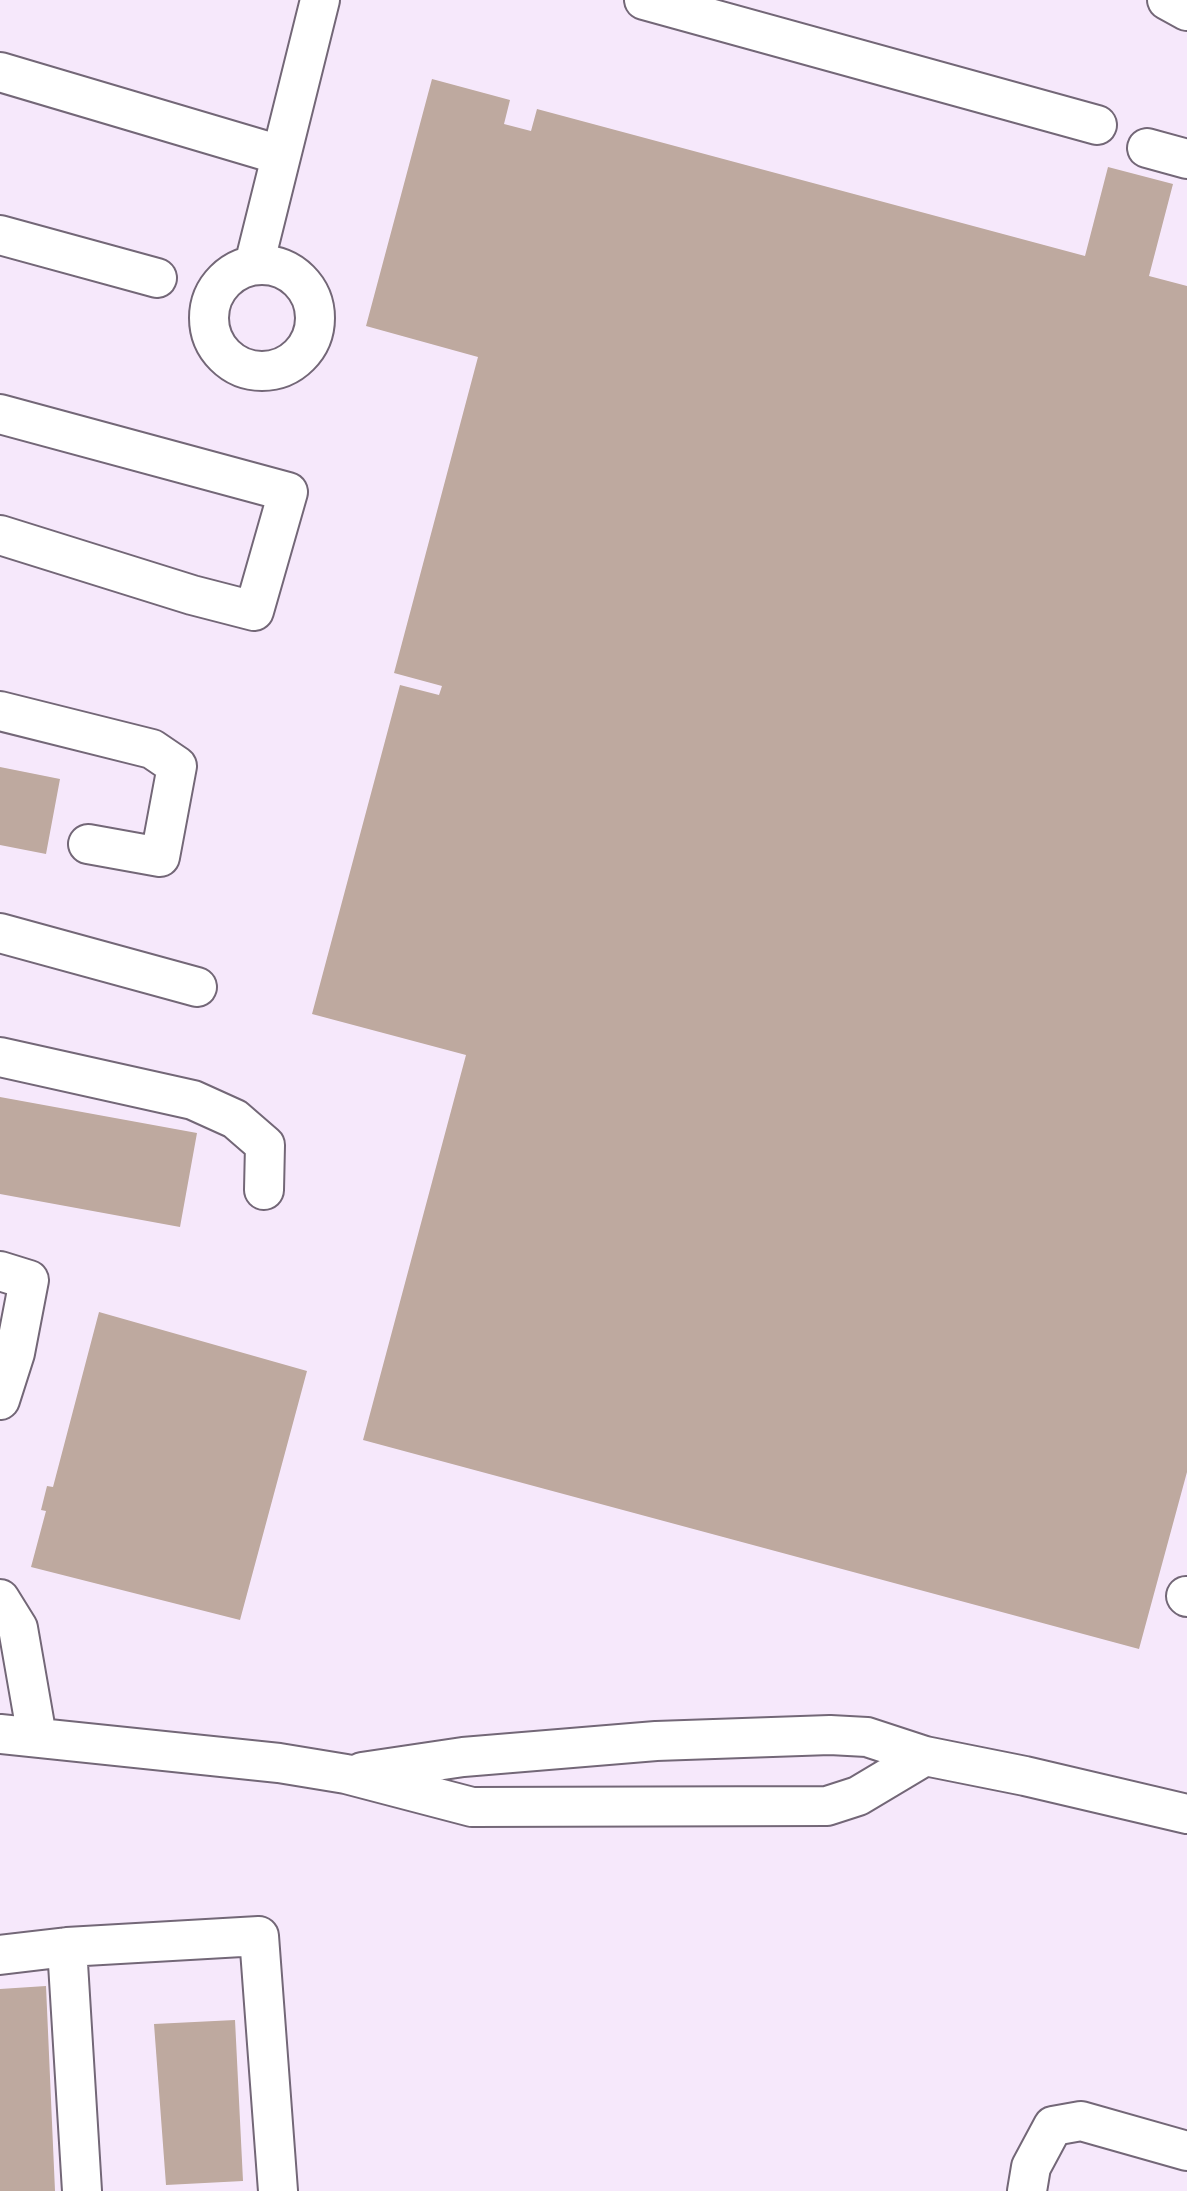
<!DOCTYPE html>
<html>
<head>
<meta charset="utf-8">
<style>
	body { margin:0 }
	canvas { display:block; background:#f6e8fb }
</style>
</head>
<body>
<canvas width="1187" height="2191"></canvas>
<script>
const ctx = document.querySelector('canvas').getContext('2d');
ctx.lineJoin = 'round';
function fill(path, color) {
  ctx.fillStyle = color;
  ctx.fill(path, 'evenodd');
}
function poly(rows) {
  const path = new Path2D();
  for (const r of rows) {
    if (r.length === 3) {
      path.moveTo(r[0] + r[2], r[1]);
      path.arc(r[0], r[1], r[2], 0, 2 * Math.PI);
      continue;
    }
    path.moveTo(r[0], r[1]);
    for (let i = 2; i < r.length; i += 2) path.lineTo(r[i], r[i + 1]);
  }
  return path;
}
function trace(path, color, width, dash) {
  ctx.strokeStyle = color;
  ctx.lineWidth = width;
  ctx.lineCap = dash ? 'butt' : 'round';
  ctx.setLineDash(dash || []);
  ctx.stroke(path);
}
fill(poly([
	[432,79,510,100,504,124,531,131,537,109,1085,256,1108,167,1173,184,1149,276,1187,286,1187,1472,1139,1649,363,1440,466,1055,312,1014,400,685,439,695,442,686,394,673,478,357,366,326],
	[0,767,60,779,46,854,0,845],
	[0,1097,197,1133,180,1227,0,1194],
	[99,1312,307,1371,240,1620,31,1567,46,1511,41,1510,47,1486,53,1487],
	[46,1986,55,2191,0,2191,0,1989],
	[235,2020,243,2181,166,2185,154,2024]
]), '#bea99f');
const minor = poly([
	[644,0,1097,125],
	[1167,0,1187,11],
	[0,72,280,155],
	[1147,148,1187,159],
	[0,235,157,278],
	[254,265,320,0],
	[262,318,53],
	[0,414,288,492,254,611,192,595,0,535],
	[0,711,152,749,177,766,160,857,88,844],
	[0,933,197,987],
	[0,1057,193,1100,235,1119,265,1145,264,1190],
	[0,1271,29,1280,15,1353,0,1400],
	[1186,1596,1187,1597],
	[0,1599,18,1628,37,1737],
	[0,1734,279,1763,346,1774,472,1807,827,1806,858,1796,925,1756],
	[362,1772,463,1757,656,1741,830,1735,867,1737,925,1756,1025,1776,1187,1814],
	[67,1947,259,1936,278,2191],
	[0,1955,67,1947,82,2191],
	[1027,2191,1031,2167,1053,2126,1081,2121,1187,2151]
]);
trace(minor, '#736777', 42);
trace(minor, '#fff', 38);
</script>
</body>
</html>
